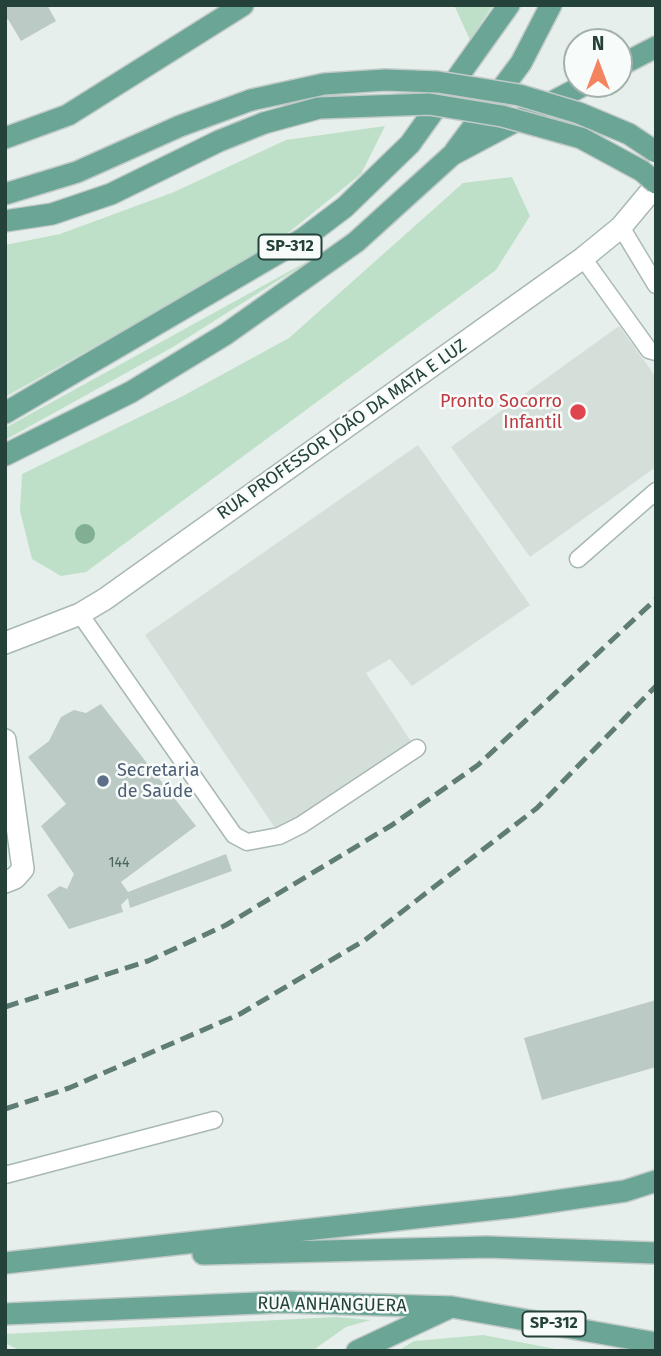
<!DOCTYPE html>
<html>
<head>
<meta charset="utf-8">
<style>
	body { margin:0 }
	#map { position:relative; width:661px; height:1356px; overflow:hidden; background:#e6efeb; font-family:"Fira Sans",sans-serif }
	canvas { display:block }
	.frame { position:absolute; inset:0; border:7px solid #24423a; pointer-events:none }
	.north { position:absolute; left:563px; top:28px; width:70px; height:70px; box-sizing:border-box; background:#f7fbf9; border:2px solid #a3b1ad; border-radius:50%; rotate:0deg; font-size:19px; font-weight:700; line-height:28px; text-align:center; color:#24423a }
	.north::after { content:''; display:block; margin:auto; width:24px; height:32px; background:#f4845f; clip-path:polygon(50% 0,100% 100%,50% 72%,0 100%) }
</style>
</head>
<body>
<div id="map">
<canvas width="661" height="1356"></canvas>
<div class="frame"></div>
<div class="north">N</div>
</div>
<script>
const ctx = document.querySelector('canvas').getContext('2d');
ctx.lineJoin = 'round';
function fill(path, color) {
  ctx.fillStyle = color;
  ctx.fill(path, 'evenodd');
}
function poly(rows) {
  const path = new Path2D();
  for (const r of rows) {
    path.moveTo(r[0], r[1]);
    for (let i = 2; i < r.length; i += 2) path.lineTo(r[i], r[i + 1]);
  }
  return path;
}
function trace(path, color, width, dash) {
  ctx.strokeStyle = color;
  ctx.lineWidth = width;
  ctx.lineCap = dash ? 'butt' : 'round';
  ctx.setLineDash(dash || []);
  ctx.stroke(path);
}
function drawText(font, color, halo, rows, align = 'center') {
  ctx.font = font + ' "Fira Sans",sans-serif';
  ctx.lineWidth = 5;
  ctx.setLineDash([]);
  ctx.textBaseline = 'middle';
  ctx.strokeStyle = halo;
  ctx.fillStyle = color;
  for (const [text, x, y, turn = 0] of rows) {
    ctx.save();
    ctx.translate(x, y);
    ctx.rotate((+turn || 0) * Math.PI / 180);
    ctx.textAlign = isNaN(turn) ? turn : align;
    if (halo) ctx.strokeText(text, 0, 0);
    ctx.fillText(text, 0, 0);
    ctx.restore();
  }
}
fill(poly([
	[619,326,656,377,656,467,530,557,451,447],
	[418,445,530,605,412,686,390,659,366,673,412,743,277,831,145,635]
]), '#d4dfda');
fill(poly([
	[454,5,493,5,470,40],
	[385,126,361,174,267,250,5,397,5,245,60,234,174,192,286,140],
	[512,177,530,216,496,270,86,572,61,576,32,559,20,511,22,474,183,396,289,338,463,183],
	[317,256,173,347,5,440,5,428],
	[336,1317,371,1320,346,1327,312,1351,21,1351,5,1343,5,1334],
	[483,1335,566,1351,398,1351,414,1341]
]), '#bfe0c8');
fill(poly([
	[5,5,47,5,56,21,21,41,8,19,5,21],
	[101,704,196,826,121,882,128,892,226,854,232,871,130,908,128,898,121,905,123,912,69,929,47,895,60,886,67,889,74,874,41,826,66,804,28,757,49,741,61,717,74,710,86,713],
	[656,1000,656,1067,542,1100,524,1038]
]), '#bbcac4');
const service = poly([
	[621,227,656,285],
	[583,258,649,350,656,352],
	[578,559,656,491],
	[80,614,234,835,247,842,279,836,301,825,417,748],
	[5,1175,214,1120]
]);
const minor = poly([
	[5,643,80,614,105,599,583,258,621,227,656,185],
	[5,740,23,869,15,878,5,882]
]);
const primary = poly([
	[619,66,656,47],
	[5,138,68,115,243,5],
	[455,151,521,63,551,5],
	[5,194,77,172,180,126,251,100],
	[5,221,52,214,111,194,219,141,264,123],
	[5,413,304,238,345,207,410,144,509,5],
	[5,455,131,392,226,334,356,242,452,155,586,84],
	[203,1254,487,1247,656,1253],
	[5,1263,514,1207,625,1191,656,1181],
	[5,1314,282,1302,452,1307,656,1343],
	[357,1351,447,1309]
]);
trace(service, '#a8b8b2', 19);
trace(minor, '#a8b8b2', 24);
trace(primary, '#c2cac8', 24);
trace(service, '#fff', 16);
trace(minor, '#fff', 21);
trace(primary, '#6aa596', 21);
trace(poly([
	[5,1007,148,961,226,925,392,825,478,765,656,599],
	[5,1109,69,1088,240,1014,365,940,537,808,656,686]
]), '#5f7d75', 5, [14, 7]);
const primaryBridge = poly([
	[251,100,324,84,385,80,438,82,519,95,579,113,629,134,656,152],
	[264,123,319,108,429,104,502,116,581,138,642,171,656,183]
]);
trace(primaryBridge, '#c2cac8', 24, []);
trace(primaryBridge, '#6aa596', 21);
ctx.fillStyle = '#80af93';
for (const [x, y] of [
	[85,534]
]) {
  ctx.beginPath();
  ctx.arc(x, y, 10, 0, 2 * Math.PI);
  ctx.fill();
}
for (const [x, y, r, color] of [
	[578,412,9,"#e0444e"],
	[103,781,7,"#5c6f8a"]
]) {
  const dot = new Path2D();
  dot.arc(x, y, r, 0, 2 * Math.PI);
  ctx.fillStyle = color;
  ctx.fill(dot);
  trace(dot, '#f7fbf9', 2.5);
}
drawText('14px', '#4a645c', null, [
	["144",119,863]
]);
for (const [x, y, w] of [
	[290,247,63],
	[554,1324,63]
]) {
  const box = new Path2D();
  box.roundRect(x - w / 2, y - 12.5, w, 25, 5);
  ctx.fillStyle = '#f7fbf9';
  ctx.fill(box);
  trace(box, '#24423a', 2);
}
drawText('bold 16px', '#24423a', null, [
	["SP-312",290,247],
	["SP-312",554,1324]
]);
drawText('18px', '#be3a42', '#f7fbf9', [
	["Pronto Socorro",562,402],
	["Infantil",562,423]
], 'right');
drawText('18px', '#24423a', '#f7fbf9', [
	["RUA PROFESSOR JOÃO DA MATA E LUZ",342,430,-35],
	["RUA ANHANGUERA",332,1305,1]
]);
drawText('18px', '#4e5e75', '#f7fbf9', [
	["Secretaria",117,771],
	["de Saúde",117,792]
], 'left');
</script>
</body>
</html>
